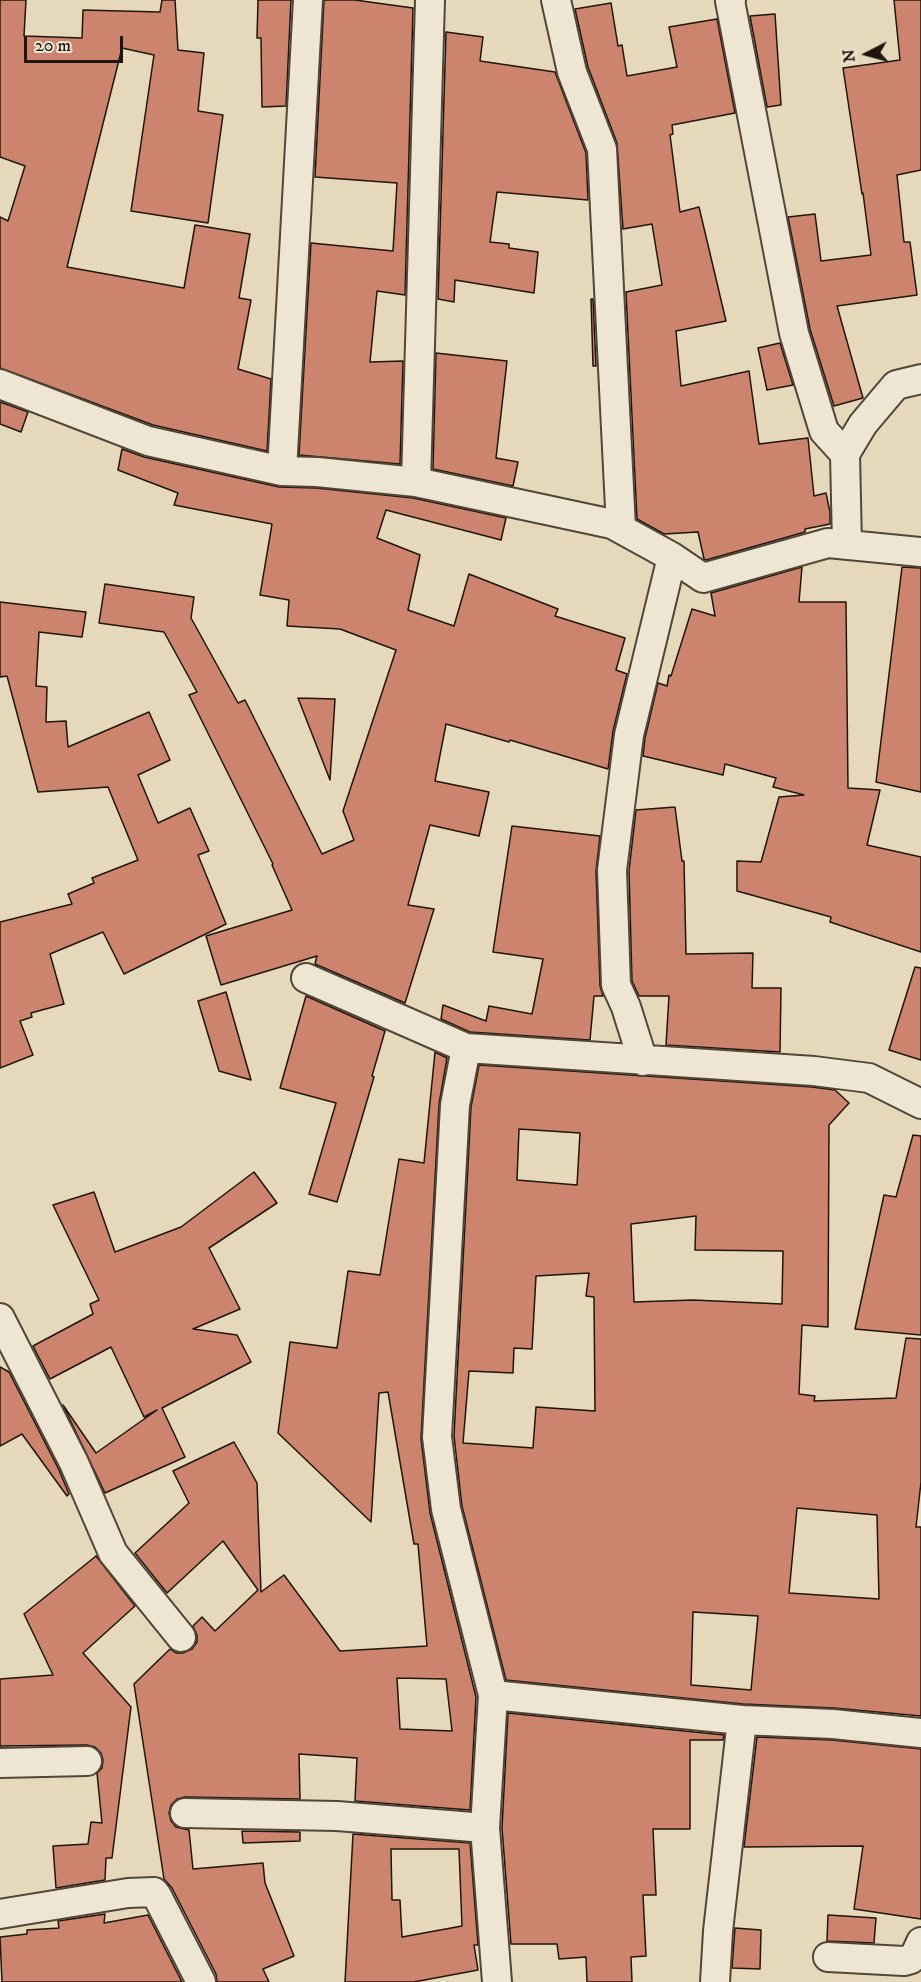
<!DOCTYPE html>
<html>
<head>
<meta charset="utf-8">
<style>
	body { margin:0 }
	#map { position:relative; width:921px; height:1982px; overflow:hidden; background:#e5d8bb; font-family:"IM FELL DW Pica",serif }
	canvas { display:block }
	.north { position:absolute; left:837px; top:24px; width:60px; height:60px; -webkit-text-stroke:4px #eee6d3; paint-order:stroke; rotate:264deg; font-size:16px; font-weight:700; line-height:24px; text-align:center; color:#20150b }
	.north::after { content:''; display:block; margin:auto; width:21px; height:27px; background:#20150b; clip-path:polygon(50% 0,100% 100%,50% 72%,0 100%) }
	.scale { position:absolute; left:24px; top:36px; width:99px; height:27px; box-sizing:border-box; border:3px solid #20150b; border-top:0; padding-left:8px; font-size:18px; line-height:21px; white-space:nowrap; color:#20150b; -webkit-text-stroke:4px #eee6d3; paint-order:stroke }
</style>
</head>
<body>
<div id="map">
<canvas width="921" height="1982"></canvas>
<div class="north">N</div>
<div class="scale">20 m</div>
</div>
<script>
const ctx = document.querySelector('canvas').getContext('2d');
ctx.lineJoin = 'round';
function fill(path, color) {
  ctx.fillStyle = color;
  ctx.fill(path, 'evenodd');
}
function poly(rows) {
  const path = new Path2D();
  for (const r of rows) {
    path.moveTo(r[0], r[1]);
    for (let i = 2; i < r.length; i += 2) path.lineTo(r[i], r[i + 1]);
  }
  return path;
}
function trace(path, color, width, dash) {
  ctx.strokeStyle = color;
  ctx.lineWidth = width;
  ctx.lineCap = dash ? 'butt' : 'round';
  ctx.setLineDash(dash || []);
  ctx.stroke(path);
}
const building = poly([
	[0,0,26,0,24,36,82,38,83,10,160,12,162,0,175,0,178,50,204,53,198,111,223,115,208,223,131,211,154,55,122,48,67,267,184,288,195,225,250,234,239,298,251,300,238,369,271,379,267,451,153,425,0,368,0,217,8,221,25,166,0,157,0,0],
	[258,0,291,0,286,106,262,107,261,38,257,38,258,0],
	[324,0,355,0,413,8,405,295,377,291,370,362,403,361,400,464,299,455,311,243,393,251,397,183,315,177,324,0],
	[894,0,921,0,921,170,897,175,904,242,910,242,917,295,837,306,863,398,834,406,810,329,788,217,815,214,821,261,871,255,863,193,862,194,843,68,900,60,894,0],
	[611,3,618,46,622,45,627,76,677,67,669,27,717,19,735,113,672,125,673,134,670,135,680,212,699,207,726,321,676,331,681,386,749,371,759,444,808,438,814,496,826,493,830,512,830,524,805,529,805,532,706,560,704,559,698,532,664,534,637,519,626,292,662,285,652,224,623,229,617,143,588,67,575,9,611,3],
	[775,14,781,105,767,107,750,16,775,14],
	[446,32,483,37,480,61,555,72,586,153,588,200,497,192,490,242,509,244,509,248,538,252,534,293,455,280,454,302,438,299,446,32],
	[591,299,593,299,596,366,593,366,591,299],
	[780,343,793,385,767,390,758,348,780,343],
	[436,353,507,361,496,458,518,462,513,486,433,469,436,353],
	[0,402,28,412,21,432,0,424,0,402],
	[122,449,144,457,279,487,316,488,413,498,506,518,501,540,386,510,377,538,420,555,408,610,454,626,469,574,558,609,555,616,625,638,616,670,627,674,613,731,608,769,510,740,509,742,446,724,435,781,489,792,479,836,430,825,408,905,434,909,405,1003,315,964,317,956,221,985,206,936,292,910,272,865,273,864,189,695,197,692,164,632,99,623,105,584,194,597,191,618,238,703,245,700,322,854,354,840,343,811,396,650,340,629,287,626,289,600,260,595,272,524,174,505,178,493,118,470,122,449],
	[802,567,799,602,846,602,848,788,880,790,867,845,921,857,921,952,830,922,831,917,737,891,737,861,761,862,779,797,804,795,773,787,776,778,725,764,723,775,643,756,645,738,658,683,667,686,669,675,671,676,692,609,715,616,711,593,802,567],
	[902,567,921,568,921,792,876,782,902,567],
	[0,602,86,612,82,637,39,632,36,686,47,687,46,722,66,721,68,747,149,712,170,760,138,775,158,823,190,808,209,851,198,855,226,924,124,974,103,932,50,954,64,1004,31,1013,32,1017,20,1021,33,1055,0,1068,0,922,72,904,68,894,94,883,92,878,138,860,108,787,38,792,7,676,0,677,0,602],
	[298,698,335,699,330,780,298,698],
	[675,807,682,861,684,861,686,954,753,953,752,988,781,988,780,1052,666,1045,669,996,639,996,632,981,629,871,636,810,675,807],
	[512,826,600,836,596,871,600,986,603,996,594,996,590,1040,470,1032,441,1019,443,1005,486,1021,489,1006,532,1014,543,959,493,952,512,826],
	[915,967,921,968,921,1060,889,1050,915,967],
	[226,992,251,1080,219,1071,198,1001,226,992],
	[306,996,385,1031,372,1076,374,1077,337,1202,309,1194,336,1103,280,1088,306,996],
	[435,1052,447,1058,439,1104,421,1439,430,1513,476,1697,470,1810,355,1801,357,1758,299,1754,300,1799,185,1797,177,1799,171,1805,169,1813,171,1821,176,1827,189,1830,193,1869,263,1863,265,1883,294,1956,263,1969,269,1982,217,1982,216,1974,172,1888,164,1879,134,1684,170,1649,176,1653,183,1653,192,1649,197,1642,197,1635,193,1626,202,1617,215,1631,258,1590,223,1541,167,1593,135,1553,189,1503,173,1471,234,1442,257,1483,261,1592,284,1575,340,1651,427,1646,418,1544,414,1544,388,1392,379,1393,371,1522,278,1433,290,1342,337,1348,348,1271,380,1275,399,1159,424,1163,435,1052],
	[397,1678,446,1679,452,1731,400,1729,397,1678],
	[479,1065,812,1087,835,1090,849,1103,829,1125,828,1327,802,1325,799,1394,815,1396,814,1401,896,1398,906,1338,921,1339,921,1482,916,1527,921,1527,921,1716,834,1708,743,1704,506,1680,462,1506,454,1436,471,1107,479,1065],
	[519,1129,580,1133,577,1185,517,1180,519,1129],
	[696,1216,695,1250,783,1251,782,1304,693,1300,634,1302,631,1224,696,1216],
	[589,1273,586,1296,594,1297,595,1411,536,1407,533,1448,463,1443,469,1371,513,1373,514,1348,532,1349,536,1276,589,1273],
	[797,1508,877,1515,879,1599,789,1593,797,1508],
	[693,1612,758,1616,751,1690,691,1685,693,1612],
	[913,1135,921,1136,921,1335,855,1329,884,1195,896,1197,913,1135],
	[254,1172,277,1203,209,1248,240,1309,193,1329,237,1335,251,1362,162,1408,185,1457,105,1493,63,1405,96,1453,157,1410,144,1417,111,1347,50,1379,33,1346,93,1314,90,1304,99,1300,53,1205,94,1192,115,1252,181,1227,254,1172],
	[0,1367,9,1372,59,1470,69,1494,67,1496,22,1434,0,1446,0,1367],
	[96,1556,135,1606,83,1653,131,1707,112,1858,106,1858,105,1880,56,1888,53,1846,88,1844,91,1822,102,1823,97,1773,102,1768,103,1760,101,1753,95,1747,87,1745,0,1746,0,1679,53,1675,24,1614,96,1556],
	[508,1713,724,1735,723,1740,690,1740,690,1829,653,1829,656,1895,643,1895,646,1956,631,1957,632,1982,587,1982,586,1957,559,1959,557,1944,511,1944,502,1828,508,1713],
	[757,1737,832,1740,921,1749,921,1919,854,1909,863,1846,744,1847,757,1737],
	[242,1831,300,1832,300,1841,243,1843,242,1831],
	[353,1834,470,1843,478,1945,474,1945,478,1970,414,1982,345,1982,353,1834],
	[391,1849,459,1849,462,1926,402,1937,400,1900,392,1900,391,1849],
	[105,1914,104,1923,148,1915,182,1982,2,1982,0,1937,27,1934,27,1930,59,1928,58,1921,105,1914],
	[828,1915,876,1918,874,1943,827,1941,828,1915],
	[735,1928,761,1930,760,1969,732,1968,735,1928]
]);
fill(building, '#cd846f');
trace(building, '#20150b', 1.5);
const street = poly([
	[556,0,572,72,602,149,621,528],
	[731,0,730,1,794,333,824,431,845,454],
	[0,384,148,441,282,471,317,472,416,482,612,524,672,557,703,578,828,543,921,552],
	[282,471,308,0],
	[416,482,430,0],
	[847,545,845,454,863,424,896,385,921,379],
	[306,978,466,1048,814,1071,869,1078,921,1104],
	[466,1048,455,1105,437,1437,446,1509,493,1695,485,1828,497,1982],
	[643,1061,626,1007,616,985,612,870,629,735,672,557],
	[0,1318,74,1463,113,1553,181,1637],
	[493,1695,742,1720,833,1724,921,1733],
	[0,1763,87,1761],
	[185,1813,337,1816,485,1828],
	[0,1914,128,1893,154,1892,157,1896,201,1982],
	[828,1957,904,1961,911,1959,915,1955,921,1942],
	[715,1982,718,1931,742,1720]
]);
trace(street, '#514637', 32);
trace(street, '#eee6d3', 28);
</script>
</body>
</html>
